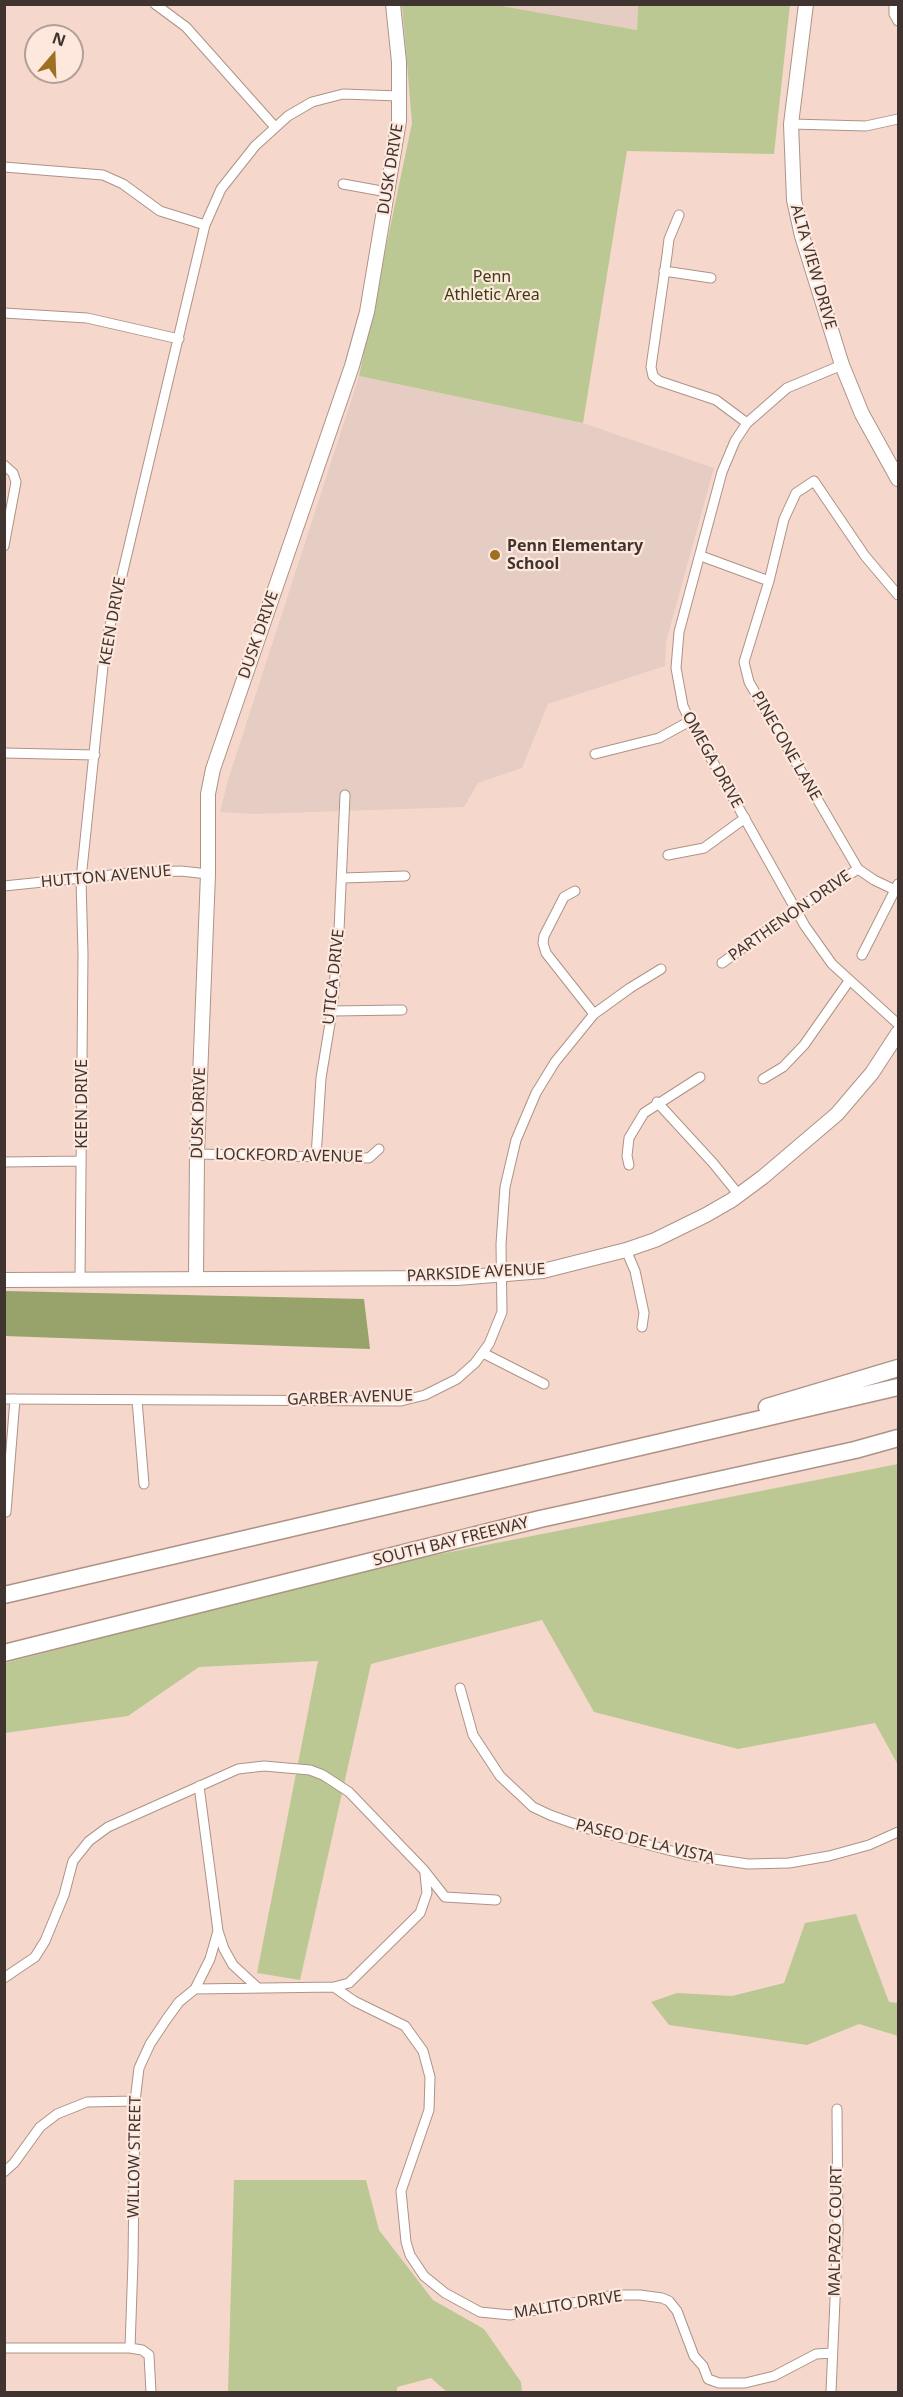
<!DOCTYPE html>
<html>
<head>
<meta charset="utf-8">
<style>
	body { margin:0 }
	#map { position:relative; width:903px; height:2397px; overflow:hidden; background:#f5d8cb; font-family:"Noto Sans",sans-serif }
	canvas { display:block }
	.frame { position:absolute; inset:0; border:6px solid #3f342f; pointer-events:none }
	.north { position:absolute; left:24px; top:24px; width:60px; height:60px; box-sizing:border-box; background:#fee7dc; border:2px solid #b29f97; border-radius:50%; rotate:19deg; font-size:16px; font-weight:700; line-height:24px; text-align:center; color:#3f342f }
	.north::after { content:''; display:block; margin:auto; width:21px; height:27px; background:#9f6f22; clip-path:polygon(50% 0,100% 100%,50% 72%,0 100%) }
</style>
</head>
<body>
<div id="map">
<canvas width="903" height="2397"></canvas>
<div class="frame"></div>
<div class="north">N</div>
</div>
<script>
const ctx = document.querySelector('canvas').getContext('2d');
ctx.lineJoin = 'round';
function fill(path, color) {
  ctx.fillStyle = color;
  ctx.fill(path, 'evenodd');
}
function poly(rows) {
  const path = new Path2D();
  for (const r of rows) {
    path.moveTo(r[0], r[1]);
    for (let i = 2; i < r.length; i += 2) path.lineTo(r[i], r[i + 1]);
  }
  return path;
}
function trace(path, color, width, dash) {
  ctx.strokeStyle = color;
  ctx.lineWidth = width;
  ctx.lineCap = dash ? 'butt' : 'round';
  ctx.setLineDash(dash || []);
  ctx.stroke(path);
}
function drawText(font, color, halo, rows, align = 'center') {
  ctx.font = font + ' "Noto Sans",sans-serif';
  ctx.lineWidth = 4.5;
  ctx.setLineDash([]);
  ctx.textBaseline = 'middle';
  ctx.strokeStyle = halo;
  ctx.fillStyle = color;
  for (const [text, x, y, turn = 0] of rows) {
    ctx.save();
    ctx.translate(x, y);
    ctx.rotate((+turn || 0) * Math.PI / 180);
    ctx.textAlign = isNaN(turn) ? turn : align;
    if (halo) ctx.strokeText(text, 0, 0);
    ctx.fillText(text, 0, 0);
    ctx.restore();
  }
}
fill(poly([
	[496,5,638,5,637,30],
	[359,376,583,423,714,468,666,642,665,666,548,704,522,768,478,783,464,807,254,814,220,812,228,780]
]), '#e5cdc4');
fill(poly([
	[402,5,496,5,637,30,638,5,790,5,774,154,627,151,583,423,359,376,412,123],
	[898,1464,898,1765,875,1723,738,1749,594,1712,542,1620,371,1664,300,1980,257,1973,318,1661,199,1667,128,1716,5,1733,5,1663,374,1567],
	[856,1914,889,2002,898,2003,898,2036,859,2024,807,2045,669,2025,651,2002,677,1993,732,1996,784,1983,805,1923],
	[234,2180,366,2180,379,2230,433,2300,484,2329,521,2382,522,2392,447,2392,431,2378,397,2387,397,2392,228,2392]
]), '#bcc893');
fill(poly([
	[5,1291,364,1299,370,1349,5,1336]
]), '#97a36a');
const street = poly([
	[155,4,186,27,275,127],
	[894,4,894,14,898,21],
	[791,124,866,126,898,119],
	[4,167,103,175,123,184,160,211,205,225],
	[343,184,387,192],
	[679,215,669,239,667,255,651,367,653,376,659,381,716,400,747,423],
	[664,271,711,278],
	[4,313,87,318,179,339],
	[842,365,787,388,747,423,735,441,722,472,679,632,676,668,683,706,690,721,805,926,832,964,898,1024],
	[4,465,13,473,16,482,4,546],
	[701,556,769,581],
	[4,753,95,755],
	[595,754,659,738,690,721],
	[668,855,704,848,745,818],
	[343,878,405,876],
	[4,886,140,872,181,871,208,874],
	[895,890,874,880,858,869,749,682,744,662,769,581,784,519,796,493,814,481,865,556,898,595],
	[575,891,564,897,544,936,543,943,546,953,594,1014],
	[862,955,898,884],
	[722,963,797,909,858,869],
	[332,1011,402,1010],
	[763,1079,783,1067,804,1045,849,981],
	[657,1102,713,1163,739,1195],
	[197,1154,369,1158,379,1149],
	[316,1157,321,1078,332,1011,339,930,345,795],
	[4,1162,81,1161],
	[629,1165,627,1156,629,1138,644,1113,700,1077],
	[626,1250,635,1271,644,1313,642,1327],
	[80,1280,83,954,81,879,105,647,205,225,221,189,255,146,288,116,312,102,343,94,399,96],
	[483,1353,544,1384],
	[4,1399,401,1401,425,1395,457,1379,475,1363,489,1344,502,1312,501,1244,505,1187,516,1140,536,1093,555,1062,594,1014,630,988,661,969],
	[137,1400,144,1484],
	[6,1512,15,1399],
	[460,1688,473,1735,500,1776,533,1807,550,1815,589,1829,687,1855,748,1864,789,1863,829,1856,869,1845,898,1832],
	[199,1786,218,1931],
	[4,1978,35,1957,45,1941,64,1895,73,1861,89,1841,108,1827,238,1769,264,1766,310,1770,323,1775,349,1792,423,1869,445,1897,496,1900],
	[334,1987,354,2001,405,2026,423,2051,430,2077,429,2110,401,2191,406,2242,410,2255,424,2276,445,2293,480,2312,510,2315,615,2295,640,2295,662,2298,669,2301,677,2311,694,2356,703,2366,708,2379,719,2383,745,2383,774,2376,816,2354,832,2353],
	[195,1989,334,1987,349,1983,420,1913,427,1893,425,1874],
	[4,2172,14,2163,40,2127,57,2114,87,2102,135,2101],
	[4,2348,130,2348],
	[151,2392,149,2355,142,2350,130,2348,133,2261,135,2101,139,2068,150,2044,166,2020,179,2002,195,1989,210,1959,218,1931,224,1949,233,1965,258,1988],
	[831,2392,838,2230,837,2109]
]);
const secondary = poly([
	[806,4,791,124,794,200,802,236,842,365,862,414,898,479],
	[196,1278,197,1154,208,874,208,794,213,769,352,366,367,312,399,121,399,62,393,4],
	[4,1280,457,1278,543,1271,626,1250,655,1240,706,1215,732,1200,763,1177,837,1114,872,1073,898,1033]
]);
const highway = poly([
	[767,1407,898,1368],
	[4,1595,898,1387],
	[4,1653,540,1519,855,1450,898,1438]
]);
trace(street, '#ad9386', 11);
trace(secondary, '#ad9386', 16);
trace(highway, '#ad9386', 19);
trace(street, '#fff', 9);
trace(secondary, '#fff', 14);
trace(highway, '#fff', 16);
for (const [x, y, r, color] of [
	[495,555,6,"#9f6f22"]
]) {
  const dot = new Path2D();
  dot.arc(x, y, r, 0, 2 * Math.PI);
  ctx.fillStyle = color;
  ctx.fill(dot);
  trace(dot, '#fee7dc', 2);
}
drawText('16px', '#3f342f', '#fee7dc', [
	["DUSK DRIVE",391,169,-81],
	["ALTA VIEW DRIVE",813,267,74],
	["KEEN DRIVE",113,621,-80],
	["DUSK DRIVE",259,635,-71],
	["PINECONE LANE",786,746,60],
	["OMEGA DRIVE",712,760,61],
	["HUTTON AVENUE",106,877,-5],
	["PARTHENON DRIVE",790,916,-35],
	["UTICA DRIVE",334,977,-84],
	["KEEN DRIVE",82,1104,-90],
	["DUSK DRIVE",199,1113,-88],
	["LOCKFORD AVENUE",289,1156,1],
	["PARKSIDE AVENUE",476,1273,-3],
	["GARBER AVENUE",350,1398,-2],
	["SOUTH BAY FREEWAY",451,1542,-14],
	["PASEO DE LA VISTA",645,1842,14],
	["WILLOW STREET",135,2157,-89],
	["MALPAZO COURT",836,2231,-89],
	["MALITO DRIVE",568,2305,-9]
]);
drawText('16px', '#373f13', '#fee7dc', [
	["Penn",492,277],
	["Athletic Area",492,295]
]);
drawText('bold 16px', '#3f342f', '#fee7dc', [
	["Penn Elementary",507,546],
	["School",507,564]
], 'left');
</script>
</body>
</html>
